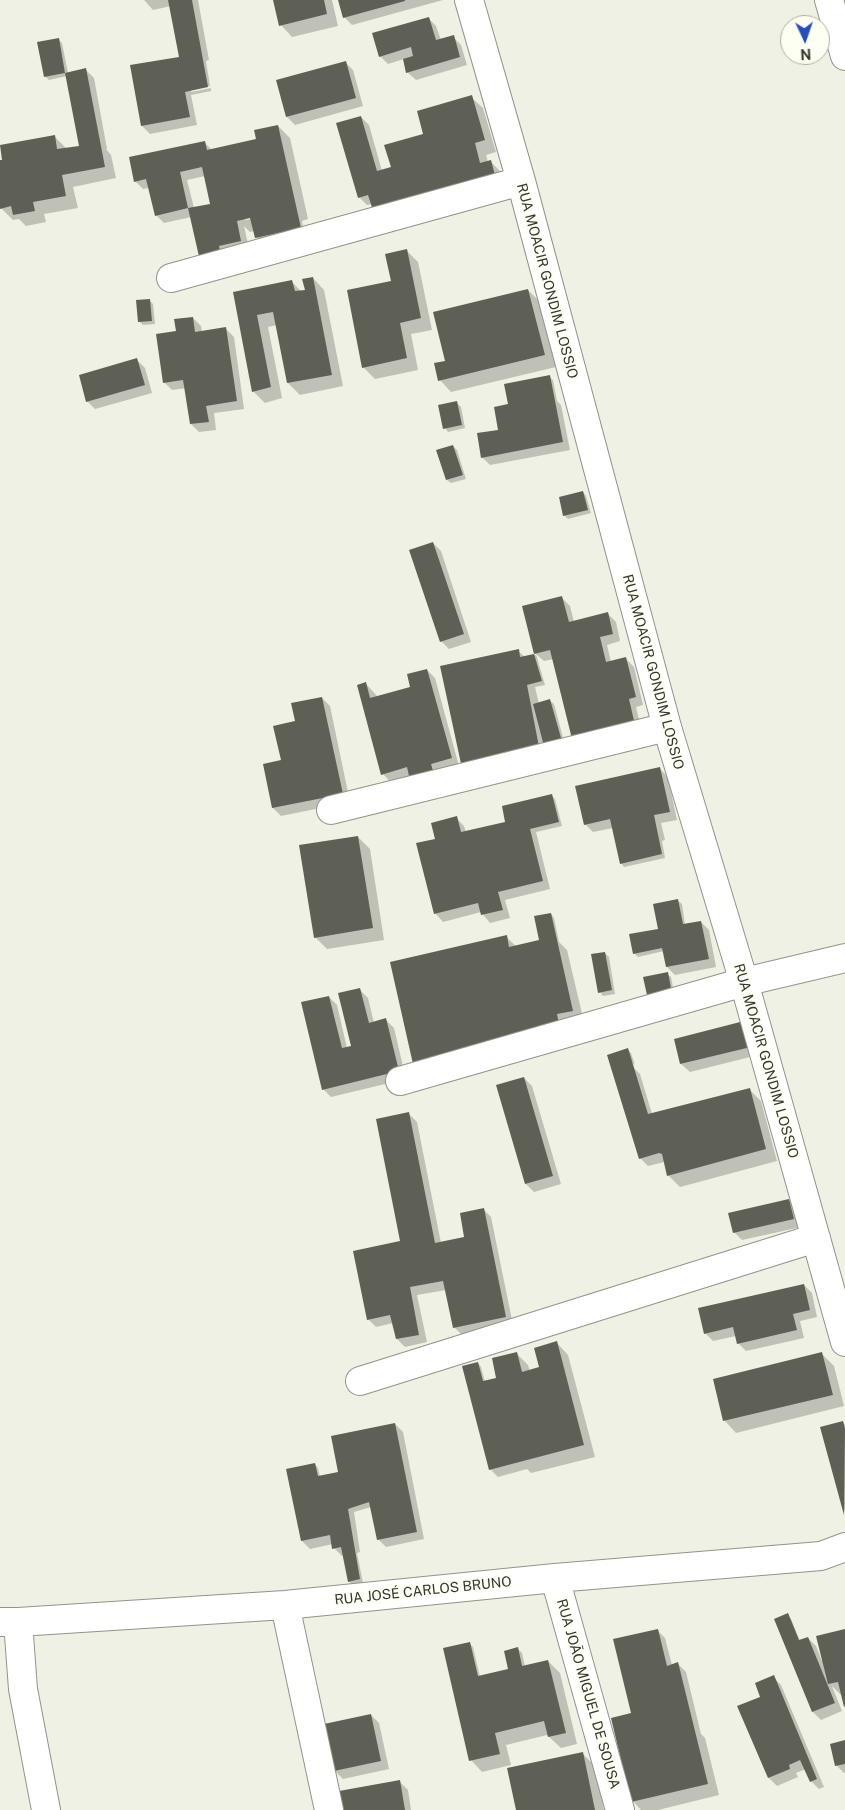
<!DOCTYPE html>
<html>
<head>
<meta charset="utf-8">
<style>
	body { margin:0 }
	#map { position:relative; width:845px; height:1810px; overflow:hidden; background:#eff1e4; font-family:"Public Sans",sans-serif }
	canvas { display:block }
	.north { position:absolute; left:780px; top:15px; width:50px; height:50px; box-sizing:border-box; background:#fcfff1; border:1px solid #acafa4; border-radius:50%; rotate:177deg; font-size:14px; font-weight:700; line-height:20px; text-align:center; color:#353631 }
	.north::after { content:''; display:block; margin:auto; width:18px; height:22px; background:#254dbc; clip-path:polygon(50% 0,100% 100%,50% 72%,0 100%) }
</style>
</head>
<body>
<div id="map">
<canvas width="845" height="1810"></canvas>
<div class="north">N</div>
</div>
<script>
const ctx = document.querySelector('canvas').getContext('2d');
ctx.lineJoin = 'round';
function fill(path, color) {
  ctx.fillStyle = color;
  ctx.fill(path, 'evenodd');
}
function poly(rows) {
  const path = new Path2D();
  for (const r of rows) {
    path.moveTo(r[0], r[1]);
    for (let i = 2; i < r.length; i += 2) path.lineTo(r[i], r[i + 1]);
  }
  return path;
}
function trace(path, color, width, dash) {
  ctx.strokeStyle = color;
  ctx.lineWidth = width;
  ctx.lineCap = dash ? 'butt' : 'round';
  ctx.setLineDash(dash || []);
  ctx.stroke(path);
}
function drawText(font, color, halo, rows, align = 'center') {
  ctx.font = font + ' "Public Sans",sans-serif';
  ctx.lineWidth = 5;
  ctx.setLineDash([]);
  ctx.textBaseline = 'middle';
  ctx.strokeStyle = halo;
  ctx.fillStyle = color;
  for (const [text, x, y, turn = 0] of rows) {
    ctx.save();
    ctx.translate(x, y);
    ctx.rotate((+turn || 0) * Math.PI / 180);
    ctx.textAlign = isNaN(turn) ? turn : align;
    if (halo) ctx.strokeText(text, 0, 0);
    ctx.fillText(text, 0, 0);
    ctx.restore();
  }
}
fill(poly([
	[144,0,198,0,209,60,206,61,210,86,191,89,191,92,211,88,211,91,191,95,197,125,150,134,142,126,180,58,171,6,153,10],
	[274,0,332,0,338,26,292,37,281,25],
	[339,0,443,0,352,25,344,17],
	[428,18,436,26,441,40,453,37,461,45,467,65,416,80,407,72,404,59,388,64,380,56],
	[58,39,62,43,68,73,86,70,94,78,107,149,106,149,111,155,116,178,73,187,78,208,44,214,46,222,26,226,19,219,13,220,1,208,0,161,54,136,67,149,81,146,67,76,49,80,45,76],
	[345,62,353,70,363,106,295,125,287,117,277,81],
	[471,97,483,108,496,152,486,155,488,162,490,161,502,173,367,205,359,197,361,117,369,125,382,171,392,168,425,134],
	[278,126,290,138,308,219,302,221,304,232,268,249,256,237,254,231,250,232,244,226,249,249,229,264,191,217,164,223,156,215,149,188,143,189,135,181,204,142,212,150,257,140],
	[205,176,211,205,194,208,187,180],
	[245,218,257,218,245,220],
	[406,250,418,262,432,330,411,334,418,370,375,379,363,367,392,282],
	[313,278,324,290,343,386,300,395,288,383,277,325,268,327,282,398,265,403,253,391,234,293,292,282,302,292,306,291],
	[528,290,540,302,556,367,451,392,440,380,446,362],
	[149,300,153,304,155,324,143,325,139,321],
	[193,318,201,326,202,332,226,329,234,337,244,409,214,413,216,430,199,432,191,424,186,388,172,390,164,382,177,332],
	[137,360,145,368,152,393,95,409,87,401],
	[549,377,553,380,557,401,561,405,570,450,490,465,482,457,500,431,510,405],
	[457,403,461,407,465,428,448,432,445,428],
	[453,446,457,450,466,479,451,483,447,480],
	[583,492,586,496,591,513,568,519,564,515],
	[433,543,441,551,471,642,449,649,441,641],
	[562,598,570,606,574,622,608,614,616,622,620,641,607,645,611,662,626,659,634,667,643,705,636,707,642,732,554,659,544,661,536,654,545,685,535,687,539,704,550,701,554,704,566,749,476,784,518,651,525,657,536,655,524,607],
	[427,670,435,678,459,766,394,786,383,774,366,684,378,697,409,688],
	[322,698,330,706,350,802,281,816,273,808,264,765,282,761,296,722],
	[660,769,668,777,677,820,661,823,665,840,662,841,665,858,624,867,621,863,613,828,593,832,585,824],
	[551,795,555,799,562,826,536,832,550,889,505,900,510,918,490,923,481,912,443,922,435,913,436,840,456,818,464,826,466,832,506,823],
	[358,837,370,849,384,940,327,949,315,937],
	[678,901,682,904,685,925,701,922,709,930,716,967,675,975,667,967,664,951,638,957,634,953,660,930],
	[551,914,554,918,559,942,567,950,584,1022,430,1078,506,937,517,947,542,941],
	[605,953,609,957,615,994,603,996,600,992],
	[667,974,671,977,676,1002,654,1007],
	[360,990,368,998,374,1023,386,1020,394,1028,406,1079,331,1097,323,1089,329,997,337,1005,347,1048,352,1047],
	[744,1022,758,1055,690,1072,681,1064],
	[627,1049,631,1053,635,1065,631,1062,631,1065,640,1074,652,1114,749,1089,761,1101,777,1161,680,1187,668,1175,664,1162,648,1166,640,1158],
	[524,1078,532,1086,561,1184,534,1192,526,1184,498,1086],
	[409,1114,417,1122,441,1243,466,1238,483,1209,491,1217,513,1325,462,1335,454,1327,446,1290,417,1295,427,1342,405,1347,397,1339,393,1323,376,1327,368,1319,402,1242],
	[789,1200,797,1208,801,1227,742,1240,734,1232],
	[804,1285,812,1293,817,1317,800,1321,804,1338,746,1351,738,1343,736,1336,713,1341,705,1333],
	[557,1343,568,1355,595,1457,531,1473,527,1469,498,1477,490,1469,478,1363,481,1367,485,1382,496,1379,516,1353,528,1365,530,1371,541,1368],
	[822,1354,834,1366,844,1406,736,1433,725,1421,715,1380],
	[843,1422,845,1425,845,1512,822,1428],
	[395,1424,403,1432,424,1539,386,1547,378,1539,371,1507,354,1512,360,1552,357,1553,363,1583,352,1585,349,1581,344,1556,342,1556,334,1548,333,1544,310,1549,302,1541,315,1464,318,1468,320,1477,340,1473],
	[787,1615,791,1619,800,1641,808,1638,816,1646,822,1661,845,1631,845,1704,841,1695,832,1686,842,1711,821,1720,813,1712],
	[657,1630,665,1638,672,1665,678,1664,686,1672,701,1734,705,1738,719,1795,658,1810,641,1810,633,1801,632,1714],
	[469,1643,473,1647,480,1677,510,1670,518,1649,522,1653,525,1667,548,1661,560,1673,577,1744,561,1748,547,1735,506,1745,511,1765,482,1772,471,1760],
	[773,1677,781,1685,824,1787,819,1789,811,1781,806,1769,796,1773,798,1777,777,1786,769,1778,739,1706,761,1697],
	[371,1715,379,1723,389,1769,343,1779,335,1771],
	[845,1742,845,1773,844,1773,836,1765],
	[583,1754,594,1765,604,1810,517,1810],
	[400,1782,408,1790,411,1810,343,1810]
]), '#0003');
fill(poly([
	[168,0,192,0,208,87,185,92,190,117,141,126,130,65,179,57],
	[273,0,324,0,327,14,279,26],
	[338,0,405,0,405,1,343,18],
	[429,17,436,40,454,35,460,57,406,73,403,59,413,56,411,47,379,57,372,33],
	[59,38,65,73,44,77,37,42],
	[346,61,356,98,286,117,276,80],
	[86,68,105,167,62,175,66,196,33,202,35,211,13,215,11,206,0,209,0,160,2,160,0,145,55,135,57,149,79,146,65,73],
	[472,95,485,140,475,143,480,163,491,160,497,183,375,217,368,195,358,198,336,123,361,116,377,171,391,167,384,145,423,134,417,111],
	[278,125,301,228,255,238,250,218,237,221,241,241,219,246,221,256,200,261,188,208,155,216,146,179,134,182,129,157,205,141,207,150,256,139,254,130],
	[202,167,210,204,188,208,180,172],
	[407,249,421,318,400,323,407,358,362,368,347,290,391,281,385,254],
	[313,277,332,375,287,383,273,312,257,315,271,387,252,392,233,292,292,280,295,291,305,290,302,279],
	[528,289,545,355,438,381,434,363,445,361,433,312],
	[150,299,152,321,138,322,136,300],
	[193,317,195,332,226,327,237,401,206,406,209,422,190,424,183,380,163,383,156,334,176,331,174,319],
	[137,358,145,385,86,402,79,375],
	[550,375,563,442,481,458,477,433,498,430,494,407,508,404,504,384],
	[457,401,462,425,443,429,438,405],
	[453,445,463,475,446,480,436,450],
	[583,491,588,510,563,516,559,497],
	[433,542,464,634,440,642,409,550],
	[562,596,569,622,608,612,613,634,600,637,606,662,626,657,636,697,629,699,635,725,572,739,550,650,534,654,522,606],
	[519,649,520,657,534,654,542,681,527,685,541,757,463,773,440,666],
	[427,669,452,758,431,764,435,778,411,785,407,767,381,775,357,685,366,682,370,698,410,687,407,674],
	[322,697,343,794,272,808,263,764,281,760,273,726,295,721,291,703],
	[550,699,563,745,545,750,533,704],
	[660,767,670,812,654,815,662,854,620,864,610,819,584,825,575,786],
	[552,794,559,822,530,829,543,881,498,892,503,910,481,915,478,903,434,914,416,843,435,839,431,823,457,816,461,832,505,822,502,806],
	[358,836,373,928,314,938,299,845],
	[678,899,683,924,701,921,709,959,666,967,662,948,633,954,629,934,658,929,653,904],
	[551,913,573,1011,557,1014,560,1029,413,1064,390,962,507,935,509,947,539,940,534,916],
	[605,952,612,990,598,993,591,954],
	[668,972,673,999,649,1004,643,977],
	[360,988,369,1023,386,1018,399,1071,322,1090,301,1002,329,996,342,1048,351,1046,338,993],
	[744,1021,751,1047,680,1064,674,1039],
	[628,1048,648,1114,750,1088,766,1149,667,1176,662,1154,659,1153,639,1159,607,1055],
	[524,1077,553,1176,525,1184,496,1085],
	[409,1112,435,1243,464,1237,460,1213,484,1208,506,1317,453,1328,443,1281,410,1287,419,1335,396,1339,390,1315,367,1320,353,1251,400,1241,376,1119],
	[789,1199,794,1219,733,1233,728,1213],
	[804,1284,810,1310,793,1314,797,1330,737,1344,733,1327,704,1334,698,1308],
	[557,1341,584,1445,489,1470,462,1366,478,1362,483,1381,496,1378,492,1358,517,1352,522,1372,539,1367,534,1348],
	[822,1352,833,1395,723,1421,713,1379],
	[843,1421,845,1429,844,1515,820,1427],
	[395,1423,417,1532,377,1540,369,1502,348,1509,360,1579,348,1582,341,1547,332,1549,330,1535,301,1541,286,1469,315,1463,318,1476,338,1472,331,1436],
	[788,1613,799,1640,808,1637,835,1703,812,1712,774,1619],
	[658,1629,667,1666,678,1662,708,1784,631,1802,611,1718,631,1713,613,1639],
	[845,1629,845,1706,844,1707,838,1682,828,1684,816,1636],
	[470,1642,478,1676,508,1669,504,1651,518,1647,522,1666,548,1660,566,1733,548,1737,544,1721,495,1733,500,1754,469,1761,443,1648],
	[774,1675,817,1779,810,1782,800,1760,789,1765,790,1769,768,1778,737,1706,760,1697,755,1683],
	[371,1714,381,1761,334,1771,324,1724],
	[845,1740,845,1764,835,1766,830,1744],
	[583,1752,595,1810,516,1810,507,1768],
	[400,1780,405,1810,342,1810,339,1791]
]), '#5e6055');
const minor = poly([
	[469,0,521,181,667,727,744,982,845,1342],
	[829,0,845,56],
	[171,278,521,181],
	[331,810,667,727],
	[400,1081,744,982,845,958],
	[360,1381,816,1238],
	[555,1578,620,1810],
	[285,1605,329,1810],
	[0,1622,18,1622,285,1605,555,1578,821,1556,845,1547],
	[18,1622,23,1689,46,1810]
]);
trace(minor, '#929488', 30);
trace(minor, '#fff', 28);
drawText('14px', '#353631', '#fcfff1', [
	["RUA MOACIR GONDIM LOSSIO",547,281,75],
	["RUA MOACIR GONDIM LOSSIO",653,672,75],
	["RUA MOACIR GONDIM LOSSIO",766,1061,74],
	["RUA JOSÉ CARLOS BRUNO",423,1591,-6],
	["RUA JOÃO MIGUEL DE SOUSA",588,1694,74]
]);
</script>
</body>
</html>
